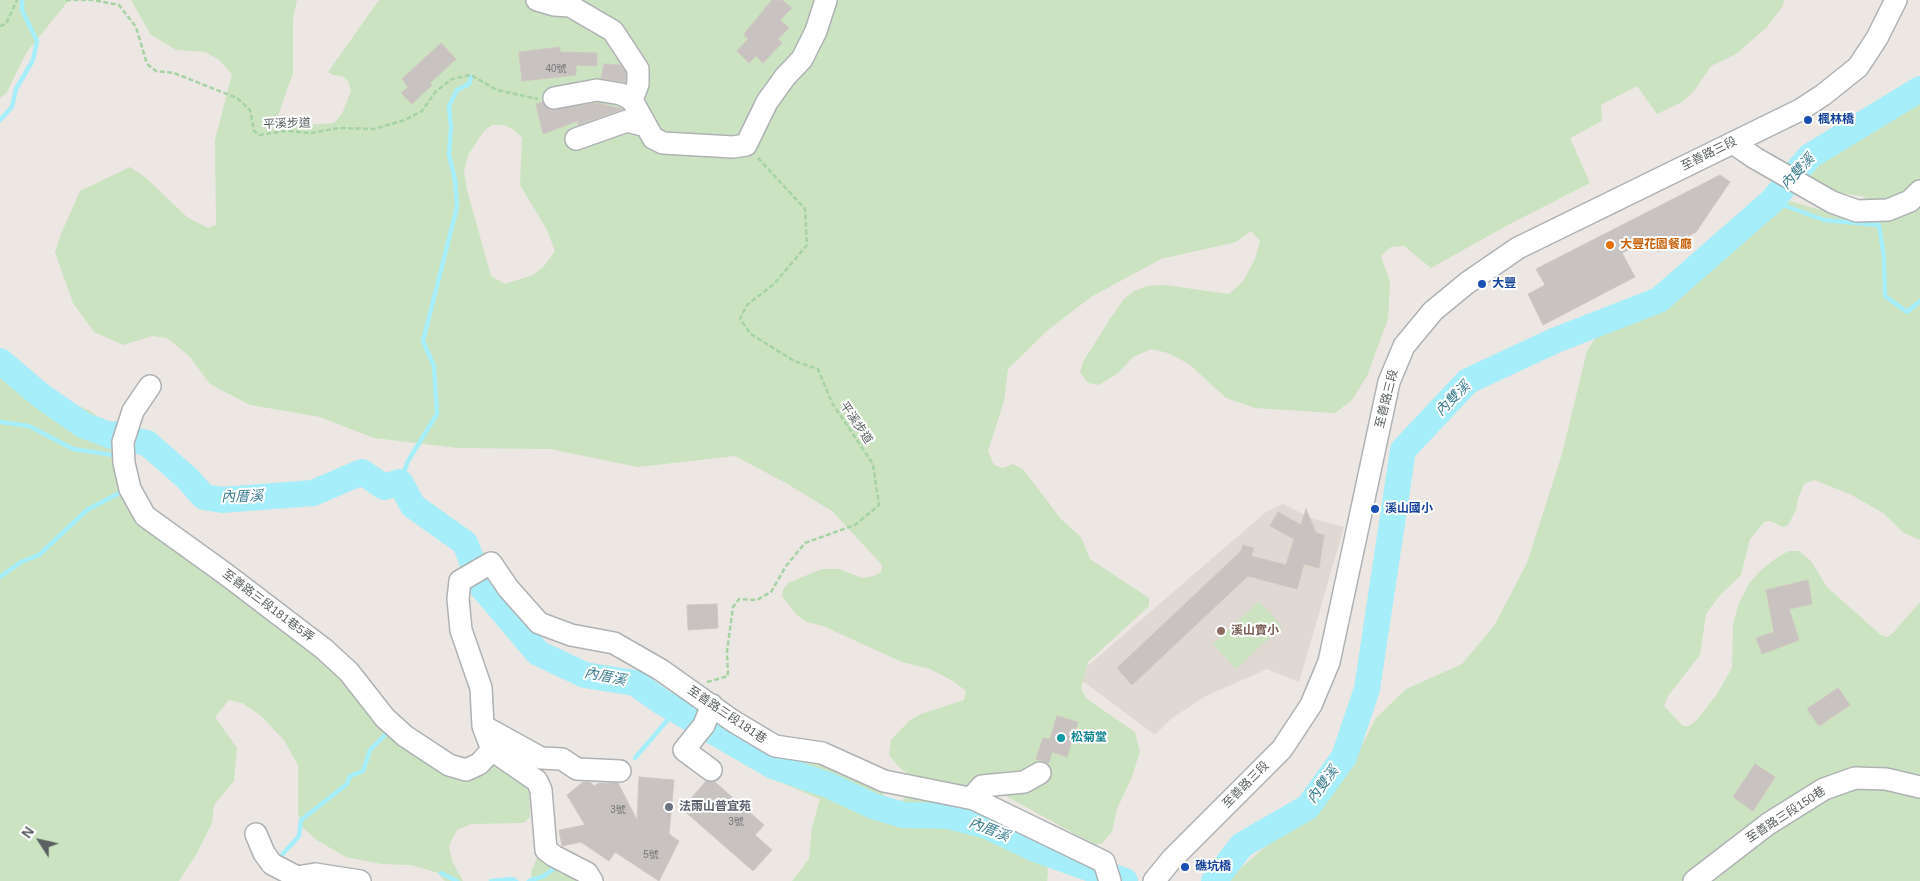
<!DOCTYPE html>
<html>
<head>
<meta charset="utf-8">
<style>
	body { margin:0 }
	#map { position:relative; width:1920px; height:881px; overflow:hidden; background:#ece7e2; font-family:Arial,sans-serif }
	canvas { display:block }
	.north { position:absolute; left:15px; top:816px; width:50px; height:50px; -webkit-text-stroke:4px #fff; paint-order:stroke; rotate:305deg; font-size:14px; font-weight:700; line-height:20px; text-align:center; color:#5b6062 }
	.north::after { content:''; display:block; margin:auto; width:18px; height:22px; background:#5b6062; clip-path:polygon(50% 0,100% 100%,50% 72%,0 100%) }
</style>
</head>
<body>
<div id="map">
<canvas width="1920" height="881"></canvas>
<div class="north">N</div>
</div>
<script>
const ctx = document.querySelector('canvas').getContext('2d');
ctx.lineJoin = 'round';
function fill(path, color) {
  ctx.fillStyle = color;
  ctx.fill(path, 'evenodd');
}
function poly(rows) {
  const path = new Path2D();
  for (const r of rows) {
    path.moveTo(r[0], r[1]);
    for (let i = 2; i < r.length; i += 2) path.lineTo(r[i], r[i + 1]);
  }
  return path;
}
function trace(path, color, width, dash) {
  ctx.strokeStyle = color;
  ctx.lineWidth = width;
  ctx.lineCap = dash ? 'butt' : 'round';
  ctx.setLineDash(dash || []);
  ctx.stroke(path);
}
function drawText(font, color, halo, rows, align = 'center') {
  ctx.font = font + ' Arial,"Noto Sans TC",sans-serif';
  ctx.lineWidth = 4;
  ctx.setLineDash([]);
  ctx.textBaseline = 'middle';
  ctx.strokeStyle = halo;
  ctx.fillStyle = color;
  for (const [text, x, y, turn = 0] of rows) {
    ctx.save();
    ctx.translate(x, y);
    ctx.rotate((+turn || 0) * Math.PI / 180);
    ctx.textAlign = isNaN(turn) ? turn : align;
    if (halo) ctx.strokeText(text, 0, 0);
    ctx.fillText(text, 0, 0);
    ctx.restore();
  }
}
fill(poly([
	[1283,504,1311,518,1344,527,1299,682,1267,669,1206,696,1172,718,1155,735,1076,676,1266,512]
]), '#dfd8d3');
fill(poly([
	[0,0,69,0,26,53,6,94,0,98],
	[131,0,297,0,293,19,293,73,277,118,281,122,294,126,334,123,342,114,351,91,348,81,342,76,333,75,328,72,379,0,1784,0,1783,6,1767,27,1736,54,1711,66,1694,91,1682,102,1657,114,1637,86,1601,105,1602,121,1570,138,1590,183,1506,226,1431,268,1404,246,1391,247,1381,256,1390,282,1388,319,1367,376,1352,400,1335,413,1255,408,1226,398,1189,364,1168,353,1151,349,1133,357,1118,373,1099,385,1088,383,1080,372,1084,360,1110,319,1123,300,1134,291,1148,286,1165,285,1229,294,1243,281,1255,259,1260,241,1251,231,1236,242,1161,259,1091,297,1048,330,1008,369,1004,401,988,451,994,465,1003,468,1013,464,1023,469,1061,519,1081,537,1090,559,1149,598,1149,606,1088,662,1081,689,1087,699,1135,732,1140,752,1131,779,1117,809,1112,832,1102,843,1095,845,1004,795,974,784,963,785,948,790,917,780,901,769,889,755,891,740,909,721,921,714,964,700,966,691,953,681,930,669,902,662,823,626,807,622,797,615,782,596,783,590,788,583,822,569,839,569,862,578,874,576,881,572,882,565,832,511,784,482,735,456,638,467,550,449,458,448,374,438,320,417,250,405,210,384,189,356,167,338,152,336,123,345,94,332,73,303,55,252,61,234,80,191,130,167,145,177,187,217,208,228,216,225,215,140,232,74,218,59,205,52,176,50,151,35],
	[492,125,504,125,514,130,522,138,520,185,547,230,555,251,544,266,533,275,505,284,491,276,467,190,464,171,468,155,484,131],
	[1920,100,1920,540,1904,533,1883,513,1850,494,1814,480,1804,484,1798,498,1796,510,1788,525,1783,527,1771,521,1765,521,1750,539,1741,575,1720,595,1706,614,1700,655,1668,696,1664,706,1683,726,1688,726,1696,721,1717,694,1732,668,1733,624,1739,603,1749,584,1760,571,1779,556,1789,551,1799,551,1811,561,1827,587,1881,635,1887,637,1893,633,1920,602,1920,881,1226,881,1265,847,1311,816,1345,778,1376,718,1406,689,1462,664,1494,626,1527,563,1562,454,1587,351,1598,334,1644,319,1700,278,1766,215,1790,201,1831,213,1866,197,1834,192,1814,183,1808,176,1808,168,1814,160],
	[0,350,49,393,90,411,112,427,113,446,123,483,425,756,489,762,500,771,522,780,529,786,530,817,524,823,471,824,457,830,449,846,452,861,463,881,445,881,438,873,411,865,381,864,346,857,318,841,303,828,298,813,298,765,283,739,260,715,242,703,229,700,215,717,237,748,234,781,214,805,212,823,197,853,179,881,0,881],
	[1259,601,1282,626,1236,669,1213,644],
	[745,735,819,759,881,784,884,796,881,815,885,821,891,824,906,794,918,795,994,821,1036,844,1046,859,1048,873,1047,881,792,881,809,859,812,828,820,799,775,780,729,746,735,739],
	[543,855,573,877,577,881,532,881,531,872,537,858]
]), '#cbe3c0');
trace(poly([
	[0,120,12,107,16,89,33,60,37,41,22,10,22,0],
	[1772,201,1824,220,1879,225,1884,257,1885,296,1907,312,1920,301],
	[0,422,29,426,73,449,113,455,116,458],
	[400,482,408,461,437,414,434,366,423,341,457,207,455,179,449,155,451,127,449,106,457,90,469,84,471,77],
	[0,577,21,562,39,555,87,510,125,490],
	[635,758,677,709],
	[281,856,299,836,301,820,347,784,350,776,363,771,370,750,387,733],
	[441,873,457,881],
	[491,881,512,879,516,881],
	[529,881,544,876,558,865]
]), '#a6eef9', 4.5);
trace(poly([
	[0,361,40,395,83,425,112,436,117,434],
	[133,440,147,443,187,478,204,497,222,500,313,493,362,472,384,487,400,482,413,506,465,543,482,587,538,653,585,675,635,683,662,702,773,766,828,785,873,806,903,815,948,816,987,826,1035,849,1125,881],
	[1214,881,1242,845,1308,807,1344,757,1367,689,1403,450,1468,381,1556,340,1659,300,1772,201,1810,156,1920,89]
]), '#a6eef9', 26);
const building = poly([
	[772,0,782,0,792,8,780,20,789,28,778,39,782,43,763,63,756,56,749,63,737,51,748,39,744,34,772,0],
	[441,43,456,59,430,83,432,85,412,104,401,93,408,87,402,79,441,43],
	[560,47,560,52,597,53,597,66,576,65,576,75,522,81,519,52,560,47],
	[604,64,621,65,626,73,625,82,601,78,604,64],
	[543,102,550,110,597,103,623,109,578,125,577,121,543,134,536,104,543,102],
	[1720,175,1730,182,1696,232,1658,252,1651,238,1622,253,1635,277,1543,325,1528,294,1545,285,1536,269,1720,175],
	[1306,509,1316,533,1324,535,1319,568,1304,564,1297,589,1248,576,1132,685,1117,668,1241,551,1243,545,1254,548,1251,556,1286,565,1294,539,1270,526,1278,512,1301,525,1306,509],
	[1808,580,1812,604,1789,609,1799,640,1762,654,1756,638,1774,632,1766,590,1808,580],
	[717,604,718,628,688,630,687,605,717,604],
	[1838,688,1850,705,1819,726,1807,709,1838,688],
	[1057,716,1078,722,1067,757,1052,752,1049,763,1036,759,1043,738,1050,739,1057,716],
	[1755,764,1775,777,1753,811,1733,797,1755,764],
	[639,777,674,780,669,834,679,841,659,881,615,852,609,861,581,842,562,846,559,830,585,825,567,795,583,782,590,782,594,786,599,783,618,783,637,820,639,777],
	[706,781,715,782,764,825,755,835,772,850,753,871,682,809,706,781]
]);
fill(building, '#c8c2c0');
trace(building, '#d0c7c1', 1);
const minor = poly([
	[537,0,554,5,570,6,613,31,638,69,638,84,632,100,653,138,663,143,733,147,746,145,767,102,785,77,802,59,816,31,826,0],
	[554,98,597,90,621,94,632,100],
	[576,139,627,121,646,126],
	[1733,143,1755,158,1832,202,1857,211,1888,210,1910,201,1920,191],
	[150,386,133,411,123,442,124,463,130,489,145,516,227,575,324,649,349,672,385,718,405,736,449,765,466,770,479,764,492,750],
	[483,726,541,758,562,759,577,769,620,771],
	[492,750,483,726,481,688,461,630,458,599,460,581,491,563,508,588,539,623,571,635,614,643,661,670,733,721,775,746,822,753,884,781,974,799,1104,862,1110,881],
	[492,750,537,781,541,790,546,850,554,856,587,873,592,881],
	[711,770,684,750,704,725,712,705],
	[974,799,975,794,982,786,1024,782,1040,773],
	[256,834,264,853,272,864,297,877,315,874,360,881],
	[1154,881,1172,859,1282,749,1311,705,1329,662,1389,382,1404,346,1433,311,1467,283,1518,248,1800,110,1823,95,1858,67,1877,38,1896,0],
	[1694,881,1768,824,1824,789,1855,778,1886,779,1920,787]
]);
trace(minor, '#aeb2b4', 24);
trace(poly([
	[66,0,93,0,119,5,136,27,147,64,156,71,174,73,237,98,250,110,254,131,259,135,286,131,311,133,339,128,374,129,405,120,422,111,436,91,452,79,471,75,497,90,538,99],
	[0,26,6,24,17,0],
	[707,682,728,676,727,651,733,607,739,599,757,600,771,592,786,566,805,543,855,525,879,505,873,464,832,403,818,369,794,361,751,334,740,319,747,305,774,284,807,245,805,209,757,157]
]), '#a6d3a4', 2.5, [5, 2.5]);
trace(minor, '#fff', 21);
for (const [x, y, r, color] of [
	[1808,120,5,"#1a4fb4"],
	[1610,245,5,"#e8710a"],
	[1482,284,5,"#1a4fb4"],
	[1375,509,5,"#1a4fb4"],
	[1221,631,5,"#8d6e63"],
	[1061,738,5,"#0f9aa8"],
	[669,807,5,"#6b7280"],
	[1185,867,5,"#1a4fb4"]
]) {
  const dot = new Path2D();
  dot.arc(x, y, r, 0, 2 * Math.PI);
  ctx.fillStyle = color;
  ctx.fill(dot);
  trace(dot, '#fff', 2);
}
drawText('10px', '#76787a', null, [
	["40號",556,69],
	["3號",618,810],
	["3號",736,822],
	["5號",651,855]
]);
drawText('bold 12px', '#164399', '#fff', [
	["楓林橋",1818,120],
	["大豐",1492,284],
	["溪山國小",1385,509],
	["礁坑橋",1195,867]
], 'left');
drawText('12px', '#5b6062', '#fff', [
	["平溪步道",287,124,-2],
	["至善路三段",1709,154,-26],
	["至善路三段",1387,399,-76],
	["平溪步道",856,423,56],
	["至善路三段181巷5弄",268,606,37],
	["至善路三段181巷",727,715,34],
	["至善路三段",1246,785,-45],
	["至善路三段150巷",1786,815,-33]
]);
drawText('bold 12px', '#c56008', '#fff', [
	["大豐花園餐廳",1620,245]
], 'left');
drawText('bold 12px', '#785e54', '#fff', [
	["溪山實小",1231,631]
], 'left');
drawText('bold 12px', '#0d838f', '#fff', [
	["松菊堂",1071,738]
], 'left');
drawText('bold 12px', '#5b616d', '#fff', [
	["法雨山普宜苑",679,807]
], 'left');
drawText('italic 14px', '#3c7e90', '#fff', [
	["內雙溪",1798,172,-47],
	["內雙溪",1453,399,-45],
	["內厝溪",242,497,-2],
	["內厝溪",605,677,11],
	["內雙溪",1323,785,-53],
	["內厝溪",989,830,21]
]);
</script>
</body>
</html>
